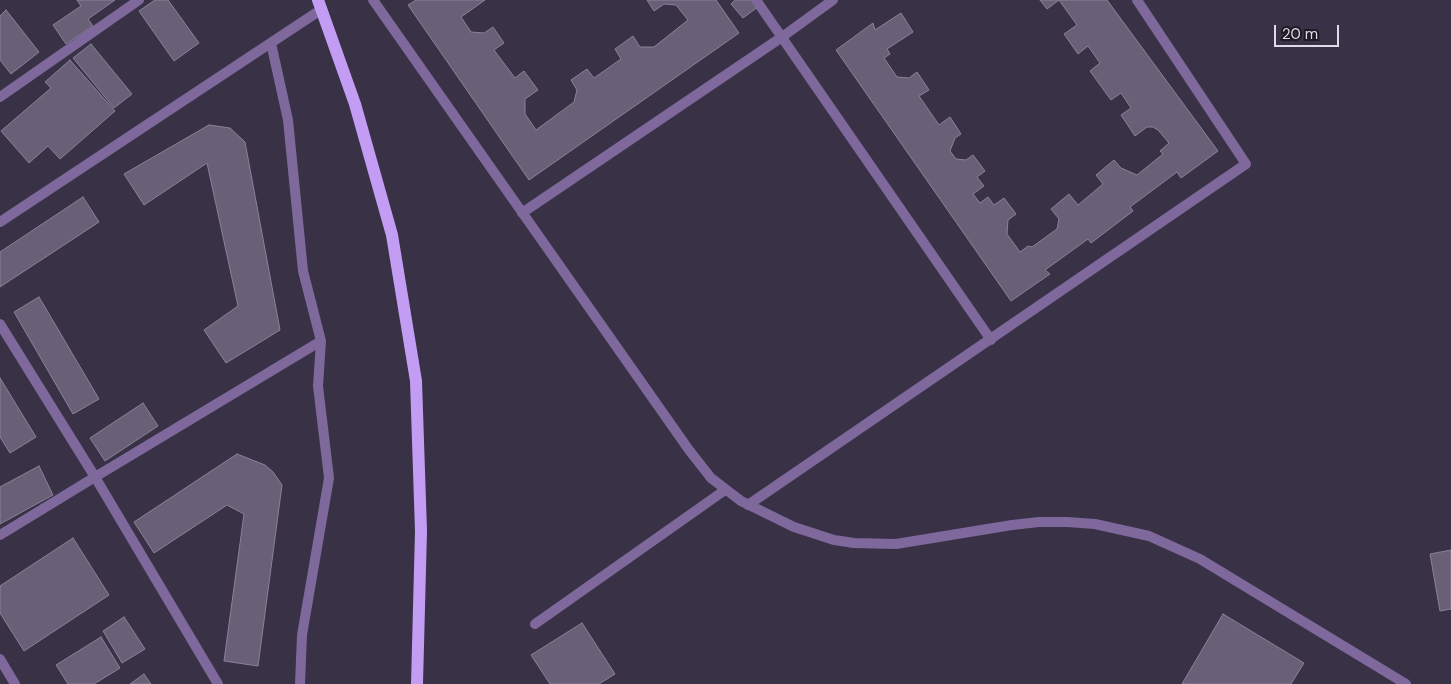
<!DOCTYPE html>
<html>
<head>
<meta charset="utf-8">
<style>
	body { margin:0 }
	#map { position:relative; width:1451px; height:684px; overflow:hidden; background:#393145; font-family:"DM Sans",sans-serif }
	canvas { display:block }
	.scale { position:absolute; left:1274px; top:25px; width:65px; height:22px; box-sizing:border-box; border:2px solid #dfdae7; border-top:0; padding-left:6px; font-size:15px; line-height:18px; white-space:nowrap; color:#dfdae7; -webkit-text-stroke:4px #1f1b24; paint-order:stroke }
</style>
</head>
<body>
<div id="map">
<canvas width="1451" height="684"></canvas>
<div class="scale">20 m</div>
</div>
<script>
const ctx = document.querySelector('canvas').getContext('2d');
ctx.lineJoin = 'round';
function fill(path, color) {
  ctx.fillStyle = color;
  ctx.fill(path, 'evenodd');
}
function poly(rows) {
  const path = new Path2D();
  for (const r of rows) {
    path.moveTo(r[0], r[1]);
    for (let i = 2; i < r.length; i += 2) path.lineTo(r[i], r[i + 1]);
  }
  return path;
}
function trace(path, color, width, dash) {
  ctx.strokeStyle = color;
  ctx.lineWidth = width;
  ctx.lineCap = dash ? 'butt' : 'round';
  ctx.setLineDash(dash || []);
  ctx.stroke(path);
}
const building = poly([
	[77,0,115,0,88,19,93,26,66,44,53,25,81,6,77,0],
	[155,0,168,0,199,43,174,61,139,11,155,0],
	[416,0,485,0,461,17,471,32,484,33,493,27,504,43,494,50,515,78,524,71,538,90,525,99,525,114,536,130,574,102,577,90,571,80,587,69,594,78,621,59,615,49,633,36,640,47,654,47,688,20,676,5,664,4,654,11,647,0,716,0,739,33,529,180,408,5,416,0],
	[735,0,754,0,759,6,743,18,731,4,735,0],
	[1040,0,1107,0,1218,151,1181,178,1177,172,1130,207,1133,211,1091,243,1088,239,1045,270,1050,274,1011,301,836,50,873,23,875,30,901,13,913,32,887,49,890,54,884,58,897,77,909,78,917,72,929,90,919,96,939,125,950,117,961,134,955,138,950,151,956,159,966,160,973,155,985,171,977,177,984,186,973,194,980,203,988,197,994,205,1004,198,1016,214,1008,220,1007,234,1020,252,1028,246,1032,247,1057,229,1059,219,1051,209,1069,194,1078,205,1103,184,1096,175,1114,160,1121,168,1137,175,1163,154,1160,151,1169,143,1158,130,1153,127,1147,127,1135,136,1121,115,1131,108,1121,93,1111,100,1090,71,1100,63,1088,46,1078,54,1064,34,1077,25,1059,0,1047,9,1040,0],
	[6,10,39,52,11,74,0,60,0,16,6,10],
	[91,44,132,94,114,108,73,58,91,44],
	[70,60,115,111,60,159,48,146,29,163,1,131,51,88,45,82,70,60],
	[209,125,230,128,245,142,280,330,226,363,204,330,238,306,207,163,144,205,124,174,209,125],
	[83,197,99,222,0,287,0,252,83,197],
	[39,297,99,399,73,414,14,312,39,297],
	[0,378,36,437,10,453,0,437,0,378],
	[143,403,158,426,105,461,90,438,143,403],
	[237,454,265,465,273,472,282,485,258,666,224,661,244,514,227,505,154,553,134,522,237,454],
	[39,466,53,495,0,524,0,487,39,466],
	[73,538,109,595,24,651,0,613,0,586,73,538],
	[1451,550,1451,609,1440,611,1430,554,1451,550],
	[1223,614,1304,663,1291,684,1182,684,1223,614],
	[124,617,145,649,122,663,103,631,124,617],
	[582,623,615,674,599,684,550,684,531,655,582,623],
	[101,637,120,668,94,684,68,684,56,665,101,637],
	[144,674,151,684,130,684,144,674]
]);
fill(building, '#696077');
trace(building, '#8b829a', 1);
trace(poly([
	[535,624,725,490]
]), '#7e689c', 10);
trace(poly([
	[373,0,689,450,711,478,741,501,794,527,834,540,854,543,896,544,1012,525,1039,522,1067,522,1095,524,1149,536,1200,559,1406,684],
	[756,0,991,340],
	[271,43,288,120,303,271,321,341,318,386,329,478,302,635,300,684],
	[0,97,139,0],
	[522,213,782,37,833,0],
	[0,222,322,9],
	[0,324,95,477,0,535],
	[748,505,1246,164,1137,0],
	[0,659,15,684],
	[218,684,95,477,321,341]
]), '#7e689c', 10);
trace(poly([
	[318,0,355,104,392,235,416,381,421,531,417,684]
]), '#c29df3', 12);
</script>
</body>
</html>
